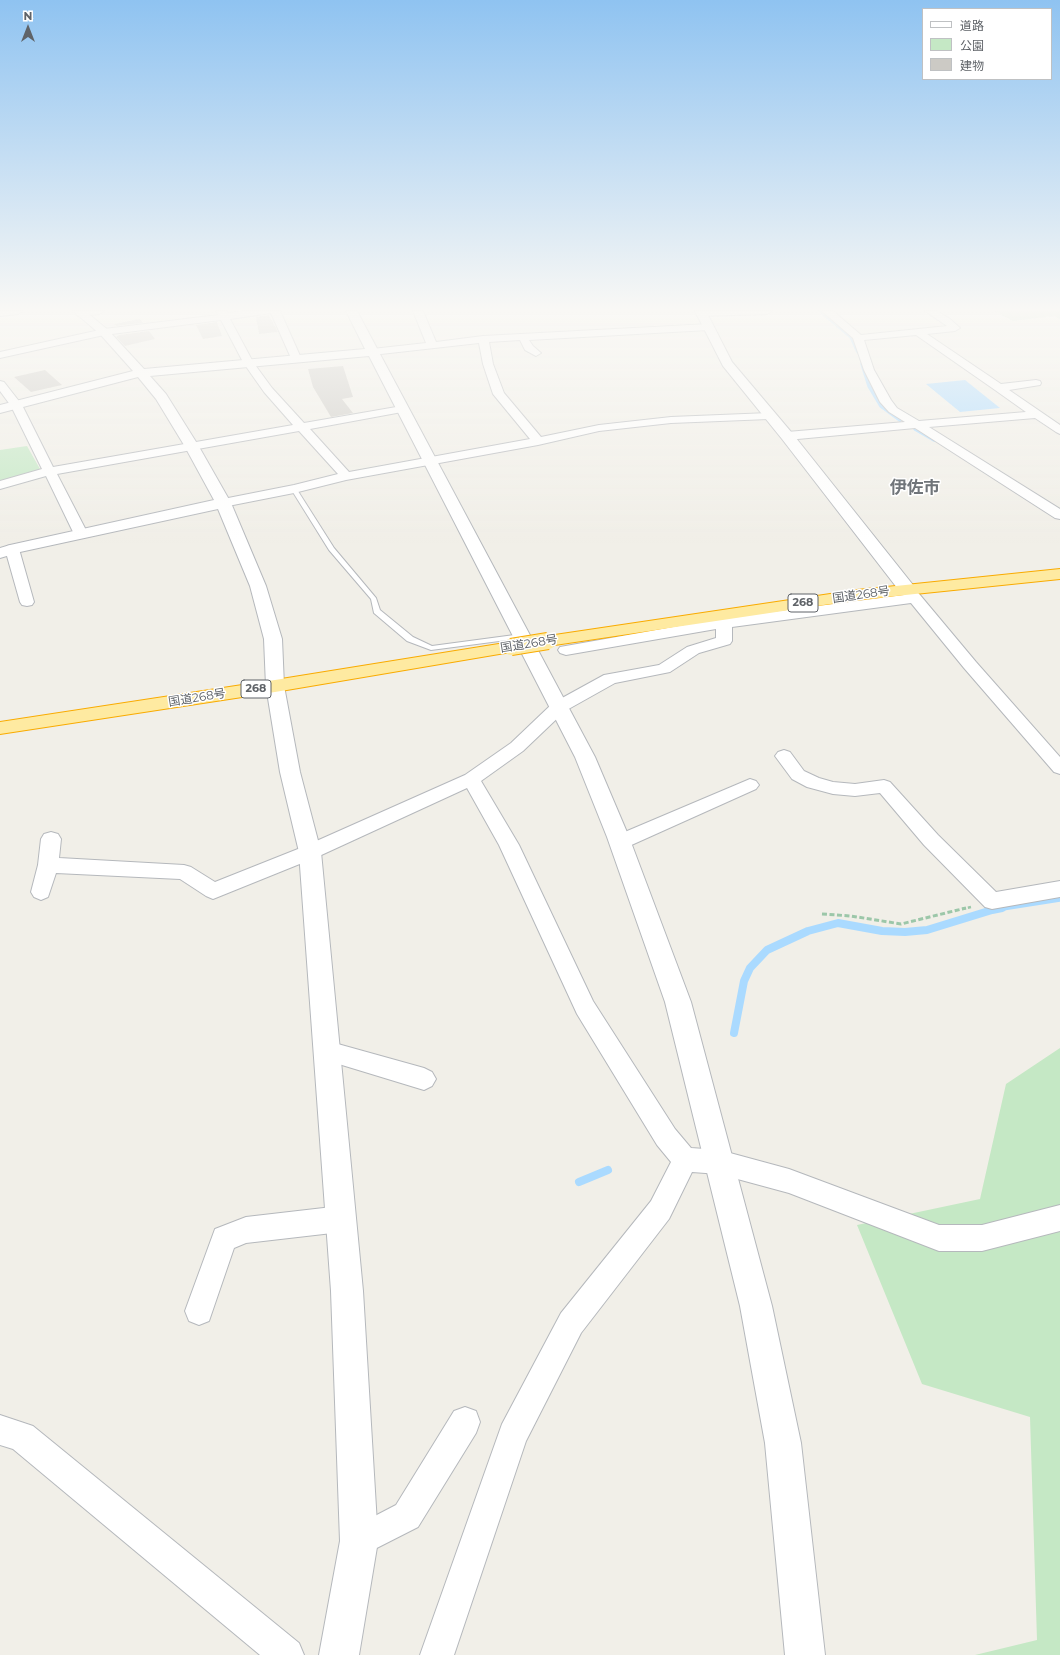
<!DOCTYPE html>
<html>
<head>
<meta charset="utf-8">
<style>
	body { margin:0 }
	#map { position:relative; width:1060px; height:1655px; overflow:hidden; background:#f1efe8; font-family:Montserrat,"Noto Sans JP",sans-serif }
	canvas { display:block }
	.legend { position:absolute; left:922px; top:8px; width:130px; height:72px; box-sizing:border-box; background:#fff; border:1px solid #bfc1c3; margin:0; padding:5px 7px; list-style:none; font-size:12px; color:#5f6368 }
	.legend li { display:flex; align-items:center; gap:8px; height:20px }
	.legend b { width:20px; border:1px solid #bfc1c3 }
	.north { position:absolute; left:8px; top:8px; width:40px; height:40px; -webkit-text-stroke:3px #fff; paint-order:stroke; rotate:0deg; font-size:11px; font-weight:700; line-height:16px; text-align:center; color:#5f6368 }
	.north::after { content:''; display:block; margin:auto; width:14px; height:18px; background:#5f6368; clip-path:polygon(50% 0,100% 100%,50% 72%,0 100%) }
</style>
</head>
<body>
<div id="map">
<canvas width="1060" height="1655"></canvas>
<ul class="legend">
<li><b style="height:5px;background:#fff"></b>道路</li>
<li><b style="height:11px;background:#c5e8c5"></b>公園</li>
<li><b style="height:11px;background:#cccac5"></b>建物</li>
</ul>
<div class="north">N</div>
</div>
<script>
const ctx = document.querySelector('canvas').getContext('2d');
ctx.lineJoin = 'round';
function fill(path, color) {
  ctx.fillStyle = color;
  ctx.fill(path, 'evenodd');
}
function poly(rows) {
  const path = new Path2D();
  for (const r of rows) {
    path.moveTo(r[0], r[1]);
    for (let i = 2; i < r.length; i += 2) path.lineTo(r[i], r[i + 1]);
  }
  return path;
}
function trace(path, color, width, dash) {
  ctx.strokeStyle = color;
  ctx.lineWidth = width;
  ctx.lineCap = dash ? 'butt' : 'round';
  ctx.setLineDash(dash || []);
  ctx.stroke(path);
}
function drawText(font, color, halo, rows, align = 'center') {
  ctx.font = font + ' Montserrat,"Noto Sans JP",sans-serif';
  ctx.lineWidth = 3;
  ctx.setLineDash([]);
  ctx.textBaseline = 'middle';
  ctx.strokeStyle = halo;
  ctx.fillStyle = color;
  for (const [text, x, y, turn = 0] of rows) {
    ctx.save();
    ctx.translate(x, y);
    ctx.rotate((+turn || 0) * Math.PI / 180);
    ctx.textAlign = isNaN(turn) ? turn : align;
    if (halo) ctx.strokeText(text, 0, 0);
    ctx.fillText(text, 0, 0);
    ctx.restore();
  }
}
fill(poly([
	[994,311,1060,311,1060,319,1054,316,1013,321],
	[27,446,40,469,39,471,0,482,0,450],
	[1060,1048,1060,1655,975,1655,1037,1640,1030,1417,922,1384,857,1225,980,1199,1006,1084]
]), '#c5e8c5');
fill(poly([
	[965,380,1000,408,960,412,926,384]
]), '#aadaff');
trace(poly([
	[820,311,851,337,858,352],
	[862,364,869,386,881,406,900,420],
	[915,429,934,440]
]), '#aadaff', 3.5);
trace(poly([
	[996,909,1060,899]
]), '#aadaff', 5.5);
trace(poly([
	[734,1033,744,981,750,968,767,950,808,931,838,923,882,931,905,932,927,930,992,910,1002,908],
	[579,1182,608,1170]
]), '#aadaff', 8);
fill(poly([
	[269,315,278,332,259,334,256,317],
	[140,319,143,323,116,326,114,324],
	[217,322,222,336,203,339,196,325],
	[149,331,155,339,125,346,116,337,119,335],
	[343,366,353,397,342,399,353,413,331,417,313,387,308,369],
	[45,370,62,385,31,392,14,377]
]), '#cccac5');
const service = poly([
	[292,488,296,488,334,548,376,598,380,610,413,637,432,646,522,634,526,636,522,638,431,650,407,641,374,613,371,599,329,550,291,489,292,488]
]);
const minor = poly([
	[0,311,23,311,18,314,0,316,0,311],
	[81,311,104,311,99,314,78,316,76,314,81,311],
	[216,311,226,311,227,313,245,311,280,311,301,358,300,360,296,361,291,358,271,313,230,319,253,362,261,373,272,388,304,423,402,406,406,407,408,409,406,411,402,412,310,429,349,472,530,439,493,394,483,364,479,343,372,355,368,354,367,352,368,350,372,349,426,343,413,311,423,311,436,342,483,336,709,324,714,327,709,330,529,340,533,346,541,353,536,356,525,350,520,340,489,342,493,364,504,393,541,437,599,425,671,417,769,413,773,414,775,416,773,418,769,419,671,423,599,431,538,445,346,480,294,493,223,507,218,506,216,503,218,500,294,485,338,474,299,431,57,474,88,534,86,537,81,538,76,537,74,534,46,476,0,489,0,481,42,469,11,406,0,391,0,381,4,382,22,405,53,467,293,425,264,392,252,375,243,362,221,320,104,335,0,358,0,352,104,329,218,315,216,311],
	[701,311,772,311,767,314,698,316,696,314,701,311],
	[822,311,833,311,861,335,947,326,925,311,937,311,950,319,960,328,955,331,927,334,1001,384,1036,380,1040,381,1041,383,1040,385,1009,390,1060,425,1060,434,1056,432,1035,418,929,427,1060,509,1060,519,1055,518,915,428,787,440,783,439,781,436,783,433,787,432,905,422,889,412,880,402,864,370,853,338,822,311],
	[916,335,995,390,1026,412,919,421,897,408,891,400,874,370,864,340,916,335],
	[12,545,17,546,19,549,34,602,32,605,27,606,22,605,20,602,5,549,7,546,12,545],
	[907,585,912,586,920,595,976,662,1060,757,1060,774,1054,772,964,668,911,603,732,627,732,641,730,644,699,653,670,672,615,683,565,711,523,751,481,781,519,845,593,1001,675,1129,691,1148,719,1150,789,1169,939,1225,982,1225,1060,1205,1060,1231,982,1251,939,1251,789,1193,719,1174,692,1172,669,1219,581,1333,526,1441,454,1655,420,1655,502,1424,561,1313,651,1201,671,1162,657,1145,577,1014,499,845,467,788,317,857,213,899,206,896,180,879,56,873,48,897,41,900,34,897,31,892,38,865,41,839,44,834,51,832,58,834,61,839,59,858,184,865,191,867,215,882,303,847,465,775,511,743,553,703,604,675,659,665,687,647,716,638,716,629,566,655,560,653,558,650,560,647,724,618,904,595,900,589,902,586,907,585],
	[784,750,790,752,804,771,819,778,833,782,855,784,884,780,890,782,938,835,996,892,1060,881,1060,897,992,909,985,907,924,845,880,793,855,796,833,794,807,787,792,779,775,756,778,752,784,750],
	[750,779,756,781,759,785,756,789,627,847,620,849,613,847,610,842,613,837,750,779],
	[327,1041,424,1068,432,1072,436,1079,432,1086,424,1090,319,1058,315,1051,319,1044,327,1041],
	[341,1206,350,1210,354,1219,350,1228,341,1232,246,1243,234,1248,209,1321,199,1325,189,1321,185,1311,215,1229,246,1217,341,1206],
	[465,1407,476,1411,480,1422,476,1433,418,1527,359,1557,348,1552,343,1541,348,1530,396,1505,454,1411,465,1407],
	[0,1415,33,1426,299,1643,304,1655,260,1655,13,1449,0,1445,0,1415]
]);
const tertiary = poly([
	[73,311,85,311,108,330,144,369,365,349,346,311,357,311,595,757,629,837,691,1002,772,1306,801,1443,825,1655,785,1655,765,1443,740,1306,665,1002,607,837,575,757,369,356,150,376,166,394,198,445,231,503,266,586,282,639,284,686,300,772,321,852,363,1291,378,1541,359,1655,319,1655,340,1541,331,1291,299,852,280,772,266,686,264,639,250,586,218,509,20,552,0,558,0,548,10,545,214,500,184,445,156,399,138,377,0,413,0,405,133,371,100,334,73,311],
	[695,311,706,311,732,362,792,433,913,585,915,589,913,593,907,594,901,593,782,439,723,366,695,311]
]);
const trunk = poly([
	[1060,569,1060,579,857,600,548,646,542,645,539,641,542,637,548,636,857,590,1060,569],
	[511,642,517,643,520,647,517,651,275,692,0,734,0,722,275,680,511,642]
]);
trace(service, '#b5b8bc', 2);
trace(minor, '#b5b8bc', 2);
trace(tertiary, '#b5b8bc', 2);
trace(trunk, '#f9ab00', 2);
trace(poly([
	[962,909,971,907]
]), '#9cc7a9', 2.5, [4, 2]);
trace(poly([
	[822,914,851,916,901,924,966,908]
]), '#9cc7a9', 3, [5, 2.5]);
fill(service, '#fff');
fill(minor, '#fff');
fill(tertiary, '#fff');
fill(trunk, '#feeaa1');
const trunkBridge = poly([
	[511,647,548,641]
]);
trace(trunkBridge, '#f9ab00', 18, []);
trace(trunkBridge, '#feeaa1', 16);
const sky = ctx.createLinearGradient(0, 0, 0, 543);
sky.addColorStop(0, '#8fc3f1');
sky.addColorStop(0.57, '#f9f8f5');
sky.addColorStop(1, '#f9f8f500');
ctx.fillStyle = sky;
ctx.fillRect(0, 0, 1060, 543);
for (const [x, y, w] of [
	[803,603,30],
	[256,689,30]
]) {
  const box = new Path2D();
  box.roundRect(x - w / 2, y - 9, w, 18, 3);
  ctx.fillStyle = '#fff';
  ctx.fill(box);
  trace(box, '#5f6368', 1);
}
drawText('bold 11px', '#5f6368', null, [
	["268",803,603],
	["268",256,689]
]);
drawText('12px', '#5f6368', '#fff', [
	["国道268号",861,595,-8],
	["国道268号",529,644,-9],
	["国道268号",197,698,-9]
]);
drawText('bold 17px', '#70757a', '#fff', [
	["伊佐市",915,488]
]);
</script>
</body>
</html>
